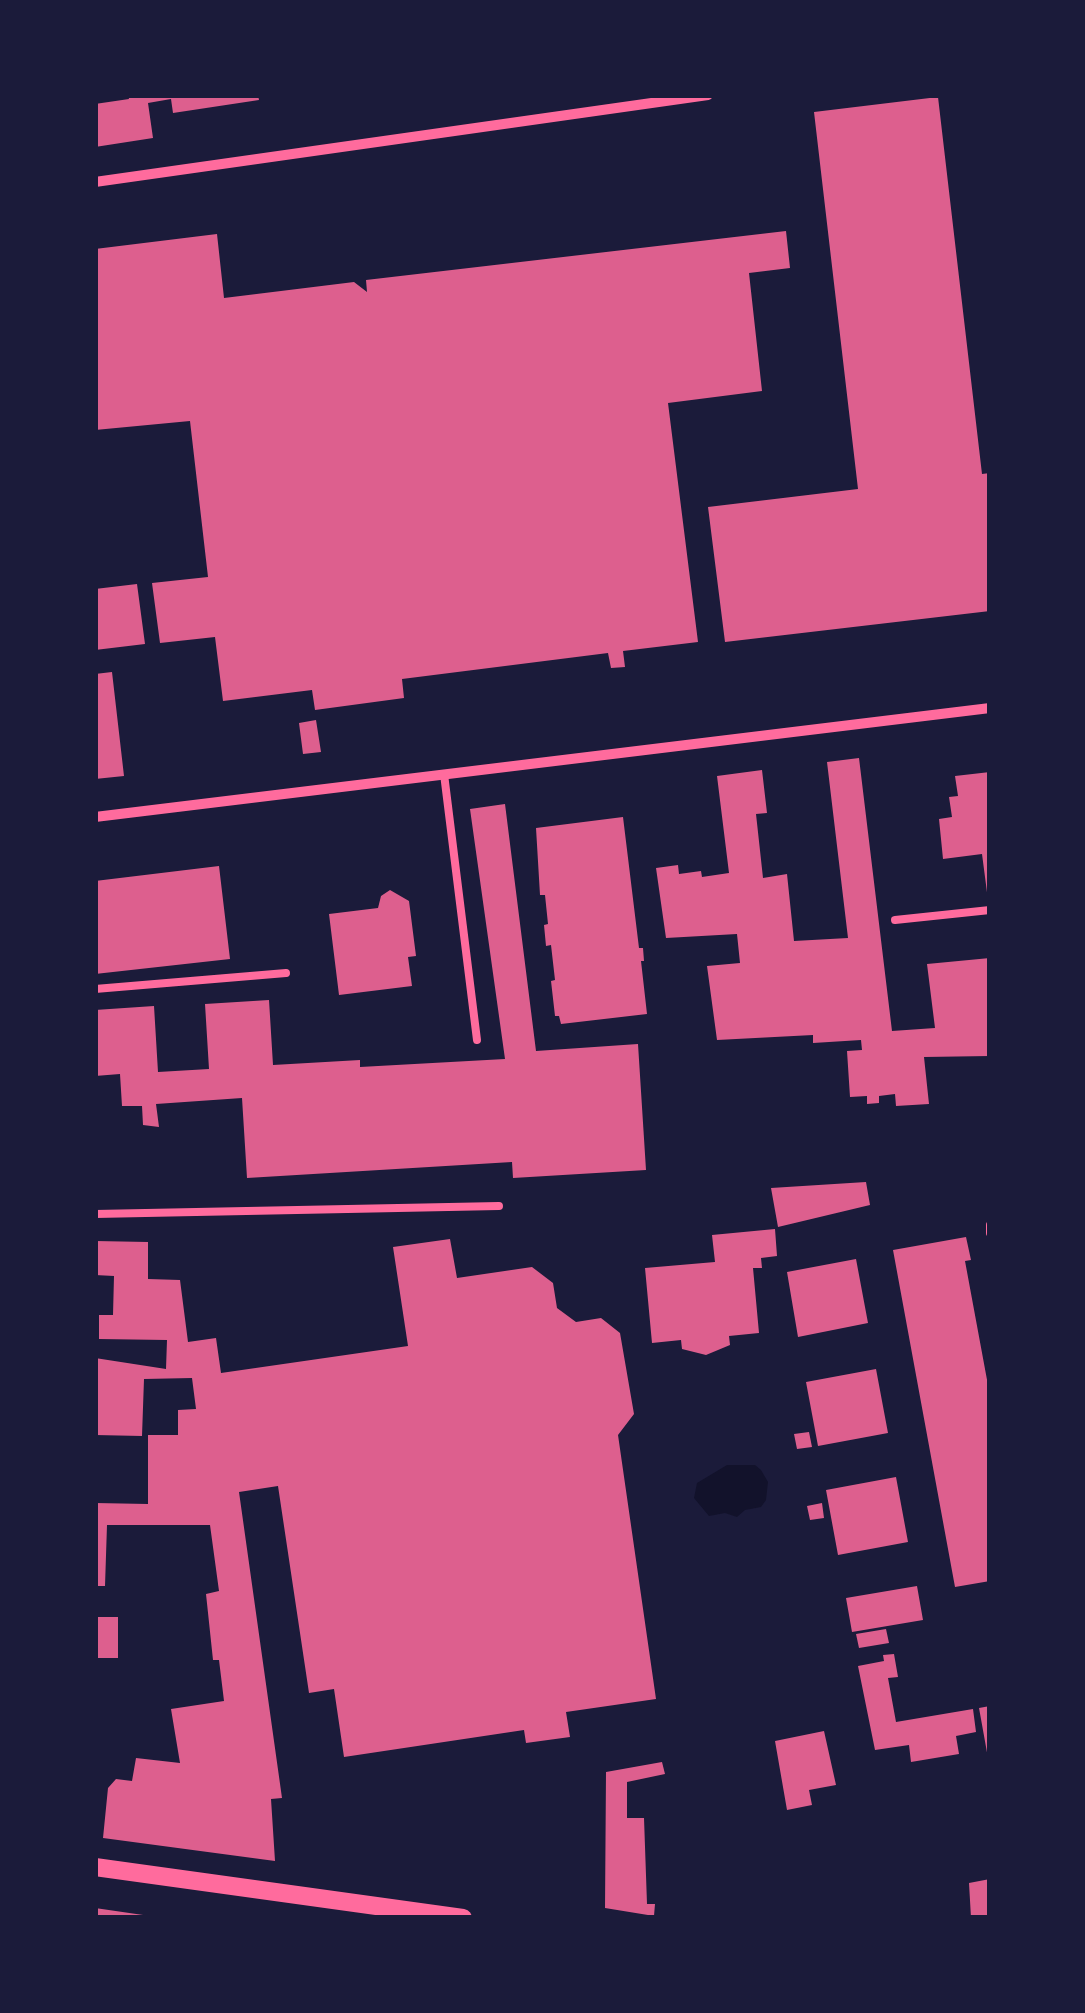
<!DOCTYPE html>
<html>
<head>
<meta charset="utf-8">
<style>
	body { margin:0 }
	#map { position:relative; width:1085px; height:2013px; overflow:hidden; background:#1b1b3a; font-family:"Sofia Sans Condensed",sans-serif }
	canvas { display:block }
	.frame { position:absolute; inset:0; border:98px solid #1b1b3a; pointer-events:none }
</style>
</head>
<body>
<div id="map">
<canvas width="1085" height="2013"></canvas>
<div class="frame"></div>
</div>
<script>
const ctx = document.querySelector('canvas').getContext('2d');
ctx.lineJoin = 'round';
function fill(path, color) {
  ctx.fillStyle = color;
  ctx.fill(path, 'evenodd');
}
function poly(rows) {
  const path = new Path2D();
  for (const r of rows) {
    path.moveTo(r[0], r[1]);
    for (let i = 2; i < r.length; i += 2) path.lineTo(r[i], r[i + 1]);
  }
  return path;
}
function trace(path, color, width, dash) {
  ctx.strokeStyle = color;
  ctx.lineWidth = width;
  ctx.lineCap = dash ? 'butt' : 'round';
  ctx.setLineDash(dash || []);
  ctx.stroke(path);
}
fill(poly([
	[727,1465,755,1465,761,1470,768,1482,766,1500,761,1507,745,1510,737,1517,725,1513,709,1516,694,1498,697,1483]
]), '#12122b');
fill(poly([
	[128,95,258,95,259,100,173,113,171,99,148,103,153,138,95,147,95,104,129,99],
	[938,97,982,474,990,473,990,611,725,642,708,507,858,489,814,112],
	[786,231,790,268,749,273,762,391,668,403,698,642,623,651,625,667,611,668,608,653,402,679,404,698,315,710,312,690,223,701,215,637,160,643,152,583,208,577,190,421,95,430,95,249,217,234,224,298,354,282,367,292,366,280],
	[137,584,145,644,95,650,95,589],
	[112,672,124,776,95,779,95,674],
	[316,720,321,752,303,754,299,723],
	[859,758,892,1031,935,1028,927,964,990,958,990,1056,924,1057,929,1104,896,1106,895,1094,879,1096,879,1103,867,1104,867,1096,850,1097,847,1051,862,1050,861,1040,813,1043,813,1035,717,1040,707,966,740,963,737,934,666,938,656,868,678,865,679,874,701,871,702,877,729,873,717,776,762,770,767,813,756,814,763,878,787,874,794,941,848,938,827,762],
	[990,772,990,900,988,900,982,854,943,859,939,819,952,817,949,797,958,796,955,776],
	[505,804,536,1051,638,1044,646,1170,513,1178,512,1162,247,1178,242,1098,156,1104,159,1127,143,1125,142,1106,122,1106,120,1074,95,1076,95,1010,154,1006,158,1072,209,1069,205,1004,269,1000,273,1065,360,1060,360,1067,505,1059,470,809],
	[623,817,639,948,643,948,644,961,641,961,647,1014,561,1024,559,1016,555,1016,551,981,555,980,551,945,546,946,544,925,548,924,545,895,540,895,536,828],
	[219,866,230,959,95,974,95,881],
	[390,890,409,901,416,956,408,957,412,986,339,995,329,914,378,908,381,896],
	[866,1182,870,1205,778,1227,771,1188],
	[775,1229,777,1256,761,1258,762,1268,753,1268,759,1333,729,1336,730,1345,706,1355,682,1349,681,1340,652,1343,645,1268,715,1262,712,1235],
	[966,1237,971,1260,965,1261,990,1396,990,1581,955,1587,893,1250],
	[450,1239,457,1278,532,1267,553,1283,557,1308,576,1322,601,1318,620,1333,634,1414,618,1435,656,1699,566,1712,570,1737,526,1743,524,1730,344,1757,334,1689,309,1693,278,1486,239,1492,282,1798,271,1799,275,1861,103,1838,108,1788,116,1779,132,1781,136,1758,180,1763,171,1709,224,1701,219,1660,213,1660,206,1594,219,1591,210,1525,107,1525,105,1586,95,1586,95,1503,148,1504,148,1435,178,1435,178,1410,196,1409,192,1378,144,1379,142,1436,95,1435,95,1358,166,1369,167,1340,99,1339,99,1315,113,1315,114,1276,95,1275,95,1241,148,1242,148,1279,180,1280,188,1342,216,1338,221,1373,408,1346,393,1247],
	[856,1259,868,1323,798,1337,787,1272],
	[876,1369,888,1433,818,1446,806,1382],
	[809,1432,812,1447,797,1449,794,1434],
	[896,1477,908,1542,838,1555,826,1490],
	[822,1503,824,1518,810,1520,807,1506],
	[917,1586,923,1620,852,1632,846,1598],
	[95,1617,118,1617,118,1658,95,1658],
	[886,1629,889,1643,859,1648,856,1634],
	[894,1654,898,1677,888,1678,896,1722,973,1709,976,1732,956,1736,959,1754,911,1762,909,1745,875,1750,858,1666,884,1661,883,1655],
	[990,1706,990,1758,988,1758,979,1708],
	[824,1731,836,1785,809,1790,812,1805,787,1810,775,1741],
	[662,1762,665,1774,627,1782,627,1818,644,1818,647,1904,655,1904,654,1916,605,1908,606,1772],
	[990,1879,990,1918,971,1918,969,1883],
	[95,1908,150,1916,150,1918,95,1918]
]), '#dd5f8e');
trace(poly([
	[444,774,477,1040],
	[895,920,990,910],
	[95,989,286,973],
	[95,1214,499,1206],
	[990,1225,990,1233]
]), '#ff6b9d', 8);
trace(poly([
	[95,182,708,95],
	[95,817,990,708]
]), '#ff6b9d', 10);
trace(poly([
	[95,1867,463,1918]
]), '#ff6b9d', 18);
</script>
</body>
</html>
